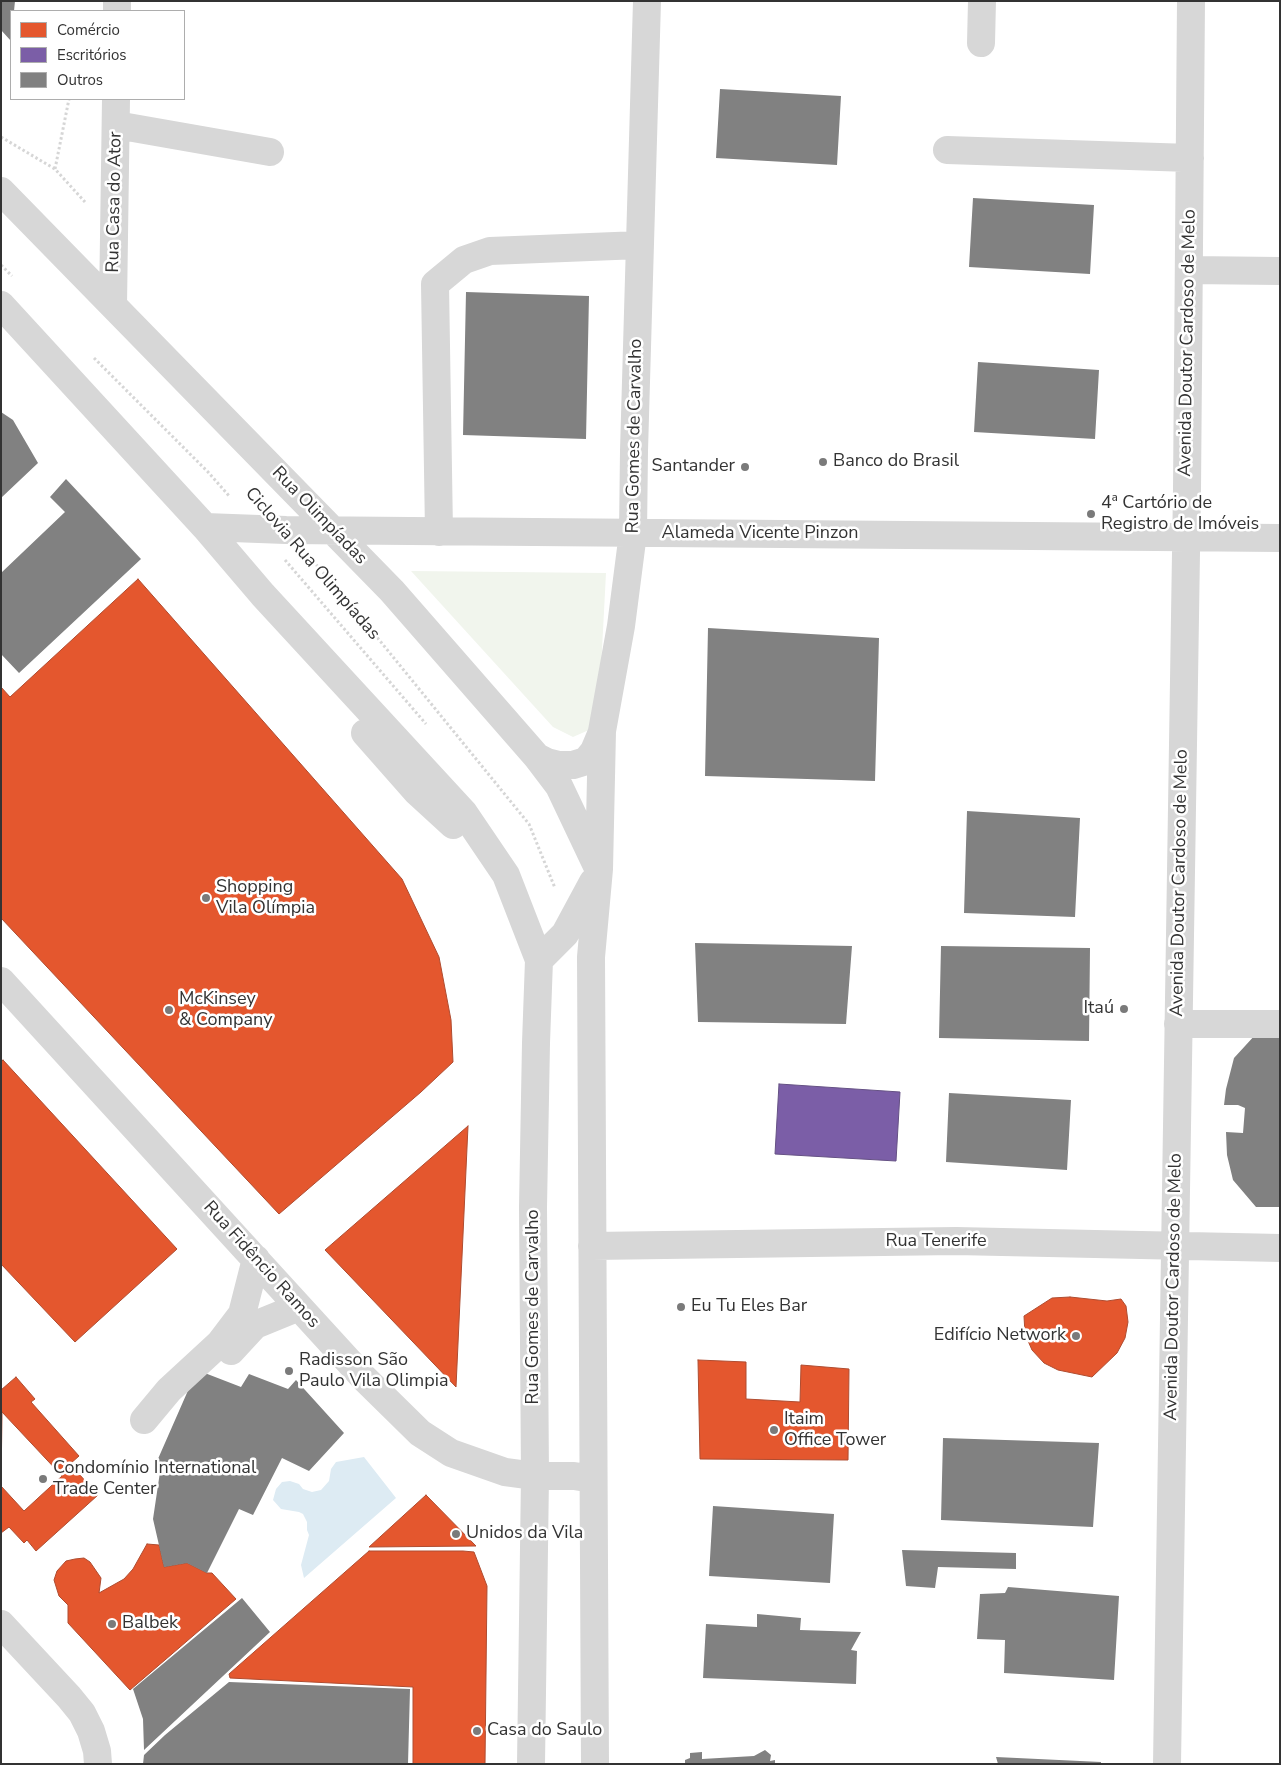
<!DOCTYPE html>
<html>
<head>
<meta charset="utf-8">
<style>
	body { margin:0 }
	#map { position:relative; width:1281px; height:1765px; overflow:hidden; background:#fff; font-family:"Nunito Sans",sans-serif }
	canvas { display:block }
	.frame { position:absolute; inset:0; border:2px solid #333; pointer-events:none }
	.legend { position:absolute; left:10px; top:10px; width:175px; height:90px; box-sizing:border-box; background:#fff; border:1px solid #adadad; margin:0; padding:6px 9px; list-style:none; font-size:15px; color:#333 }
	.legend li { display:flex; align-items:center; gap:10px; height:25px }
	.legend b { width:25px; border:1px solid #adadad }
</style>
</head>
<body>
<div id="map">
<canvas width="1281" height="1765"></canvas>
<div class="frame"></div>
<ul class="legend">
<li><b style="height:14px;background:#e4572e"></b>Comércio</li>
<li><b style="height:14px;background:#7b5ea7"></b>Escritórios</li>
<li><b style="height:14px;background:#818181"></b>Outros</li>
</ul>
</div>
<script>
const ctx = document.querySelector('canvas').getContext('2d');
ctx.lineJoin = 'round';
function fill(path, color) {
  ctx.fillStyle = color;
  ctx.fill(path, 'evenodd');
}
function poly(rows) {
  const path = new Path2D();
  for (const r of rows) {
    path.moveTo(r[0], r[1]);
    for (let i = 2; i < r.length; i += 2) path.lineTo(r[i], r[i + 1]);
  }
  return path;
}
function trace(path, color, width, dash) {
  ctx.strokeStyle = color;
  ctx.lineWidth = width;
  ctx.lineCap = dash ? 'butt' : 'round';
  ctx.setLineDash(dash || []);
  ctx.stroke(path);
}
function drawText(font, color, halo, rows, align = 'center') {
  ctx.font = font + ' "Nunito Sans",sans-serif';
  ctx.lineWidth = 5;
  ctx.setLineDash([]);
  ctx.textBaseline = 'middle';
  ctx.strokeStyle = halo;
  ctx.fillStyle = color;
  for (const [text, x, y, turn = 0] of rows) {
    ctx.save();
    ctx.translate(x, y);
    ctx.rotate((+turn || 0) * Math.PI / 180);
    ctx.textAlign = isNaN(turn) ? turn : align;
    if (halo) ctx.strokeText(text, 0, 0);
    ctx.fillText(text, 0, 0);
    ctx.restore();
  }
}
fill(poly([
	[411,571,606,573,598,726,573,737,553,727]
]), '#f1f5ed');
fill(poly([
	[364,1457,396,1498,304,1578,301,1565,309,1535,307,1530,307,1522,303,1514,299,1512,281,1509,273,1500,276,1489,282,1482,290,1481,299,1484,303,1489,312,1492,321,1490,329,1481,331,1469,336,1462]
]), '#ddebf3');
const shops = poly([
	[138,579,402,879,439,957,451,1020,453,1062,421,1092,279,1214,1,918,1,687,10,697,138,579],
	[3,1060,177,1249,75,1342,1,1264,1,1062,3,1060],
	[468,1126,456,1387,325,1250,468,1126],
	[1070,1297,1107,1301,1121,1299,1126,1306,1128,1322,1125,1338,1117,1353,1092,1377,1058,1370,1044,1363,1032,1350,1025,1334,1024,1316,1052,1298,1070,1297],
	[698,1360,746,1362,746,1399,800,1402,801,1365,849,1369,848,1460,700,1459,698,1360],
	[16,1377,35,1399,31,1402,79,1456,70,1464,98,1495,36,1551,27,1540,24,1543,9,1527,1,1533,1,1390,16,1377],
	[2,1412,62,1476,24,1511,1,1486,2,1412],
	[426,1495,476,1546,369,1547,426,1495],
	[147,1544,159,1545,164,1567,187,1563,207,1573,212,1573,236,1599,130,1690,68,1623,68,1605,59,1596,54,1580,57,1571,66,1561,75,1559,84,1558,90,1562,101,1578,99,1593,124,1579,133,1569,147,1544],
	[369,1551,463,1551,474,1552,487,1586,485,1764,413,1764,413,1687,230,1678,229,1674,369,1551]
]);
fill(shops, '#e4572e');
trace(shops, '#af4c30', 1);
const offices = poly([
	[779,1084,900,1092,896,1161,775,1154,779,1084]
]);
fill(offices, '#7b5ea7');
trace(offices, '#655184', 1);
fill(poly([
	[1,1,15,1,14,11,11,11,11,41,1,30],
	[720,89,841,96,837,165,716,158],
	[973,198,1094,205,1090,274,969,267],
	[466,292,589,296,586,439,463,435],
	[978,362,1099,370,1095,439,974,432],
	[1,412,13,420,38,463,1,498],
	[66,479,141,559,19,673,1,654,1,573,65,512,50,497],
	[708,628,879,638,875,781,705,776],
	[967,811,1080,818,1075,917,964,913],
	[695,943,852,946,846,1024,698,1022],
	[941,946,1090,948,1089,1041,939,1038],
	[1256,1034,1280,1034,1280,1207,1256,1207,1233,1180,1227,1155,1226,1132,1243,1133,1245,1108,1238,1105,1224,1105,1226,1089,1234,1058],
	[949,1093,1071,1100,1067,1170,946,1162],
	[197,1370,241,1387,249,1374,288,1389,296,1380,344,1433,309,1471,282,1458,253,1515,239,1509,207,1573,187,1563,164,1567,153,1519,160,1472,154,1468],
	[943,1438,1099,1443,1093,1527,941,1520],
	[713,1506,834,1514,830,1583,709,1576],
	[902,1550,1016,1553,1016,1569,938,1567,935,1588,906,1586],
	[1008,1587,1119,1596,1114,1680,1004,1673,1005,1640,977,1639,980,1594,1005,1593],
	[242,1598,270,1632,144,1750,143,1719,133,1689],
	[757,1614,801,1618,800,1630,861,1632,851,1650,857,1651,856,1684,703,1678,706,1624,757,1627],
	[229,1682,410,1689,408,1764,143,1764,144,1755,165,1735],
	[765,1750,771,1755,770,1761,775,1760,775,1764,685,1764,685,1760,690,1758,690,1753,702,1752,702,1759,754,1756],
	[996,1757,1101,1762,1101,1764,998,1764]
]), '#818181');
trace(poly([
	[1,137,55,169,85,202],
	[55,169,69,99],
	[1,265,12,276],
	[94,358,208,472,230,497],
	[285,560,426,724],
	[313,561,341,593,529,824,555,888]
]), '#d6d6d6', 3, [2.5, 2.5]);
trace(poly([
	[117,11,117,1],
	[981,43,982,1],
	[116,125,270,152],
	[947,150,1190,158],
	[1,191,392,591,537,757,559,786,596,864],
	[1189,270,1280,271],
	[1,305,205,527,263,595,464,813,506,875,539,960],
	[113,305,116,99],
	[205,527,286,530,1280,538],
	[439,532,435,284,464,260,490,251,640,245],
	[365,733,417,792,453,825],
	[537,757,547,762,559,765,573,765,586,761,594,751,602,732],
	[1,981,363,1377,420,1433,451,1453,505,1472,535,1476,574,1476,593,1479],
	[1178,1024,1280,1024],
	[592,1246,956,1241,1280,1248],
	[231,1351,255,1325,299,1307],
	[144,1420,169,1390,220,1343,242,1314,256,1259],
	[1,1624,69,1697,82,1713,91,1731,97,1751,98,1764],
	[531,1764,535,1476,533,1207,536,1043,539,960,565,934,593,882],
	[595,1764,591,957,599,869,602,731,621,626,633,533,634,451,647,1],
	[1167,1764,1187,489,1191,1]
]), '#d7d7d7', 28);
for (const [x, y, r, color] of [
	[823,462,5,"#7a7a7a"],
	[745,467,5,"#7a7a7a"],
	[1091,514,5,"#7a7a7a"],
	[206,898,5,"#7a7a7a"],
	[1124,1009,5,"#7a7a7a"],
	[169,1010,5,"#7a7a7a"],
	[681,1307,5,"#7a7a7a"],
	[1076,1336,5,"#7a7a7a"],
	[289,1371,5,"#7a7a7a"],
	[774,1430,5,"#7a7a7a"],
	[43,1479,5,"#7a7a7a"],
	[456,1534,5,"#7a7a7a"],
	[112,1624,5,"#7a7a7a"],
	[477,1731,5,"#7a7a7a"]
]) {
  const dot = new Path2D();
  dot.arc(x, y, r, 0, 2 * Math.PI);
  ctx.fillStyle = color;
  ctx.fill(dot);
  trace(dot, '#fff', 2);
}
drawText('18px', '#333', '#fff', [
	["Rua Casa do Ator",115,202,-89],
	["Avenida Doutor Cardoso de Melo",1188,343,-89],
	["Rua Gomes de Carvalho",635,436,-89],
	["Rua Olimpíadas",319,516,46],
	["Alameda Vicente Pinzon",760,534],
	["Ciclovia Rua Olimpíadas",312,564,49],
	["Avenida Doutor Cardoso de Melo",1180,883,-89],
	["Rua Tenerife",936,1242],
	["Rua Fidêncio Ramos",261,1265,48],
	["Avenida Doutor Cardoso de Melo",1174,1287,-89],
	["Rua Gomes de Carvalho",534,1307,-90]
]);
drawText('18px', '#333', '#fff', [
	["Banco do Brasil",833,462],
	["Santander",735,467,"right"],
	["4ª Cartório de",1101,504],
	["Registro de Imóveis",1101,525],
	["Shopping",216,888],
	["Vila Olímpia",216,909],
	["McKinsey",179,1000],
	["& Company",179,1021],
	["Itaú",1114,1009,"right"],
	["Eu Tu Eles Bar",691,1307],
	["Edifício Network",1066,1336,"right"],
	["Radisson São",299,1361],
	["Paulo Vila Olimpia",299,1382],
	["Itaim",784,1420],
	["Office Tower",784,1441],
	["Condomínio International",53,1469],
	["Trade Center",53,1490],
	["Unidos da Vila",466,1534],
	["Balbek",122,1624],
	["Casa do Saulo",487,1731]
], 'left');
</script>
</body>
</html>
